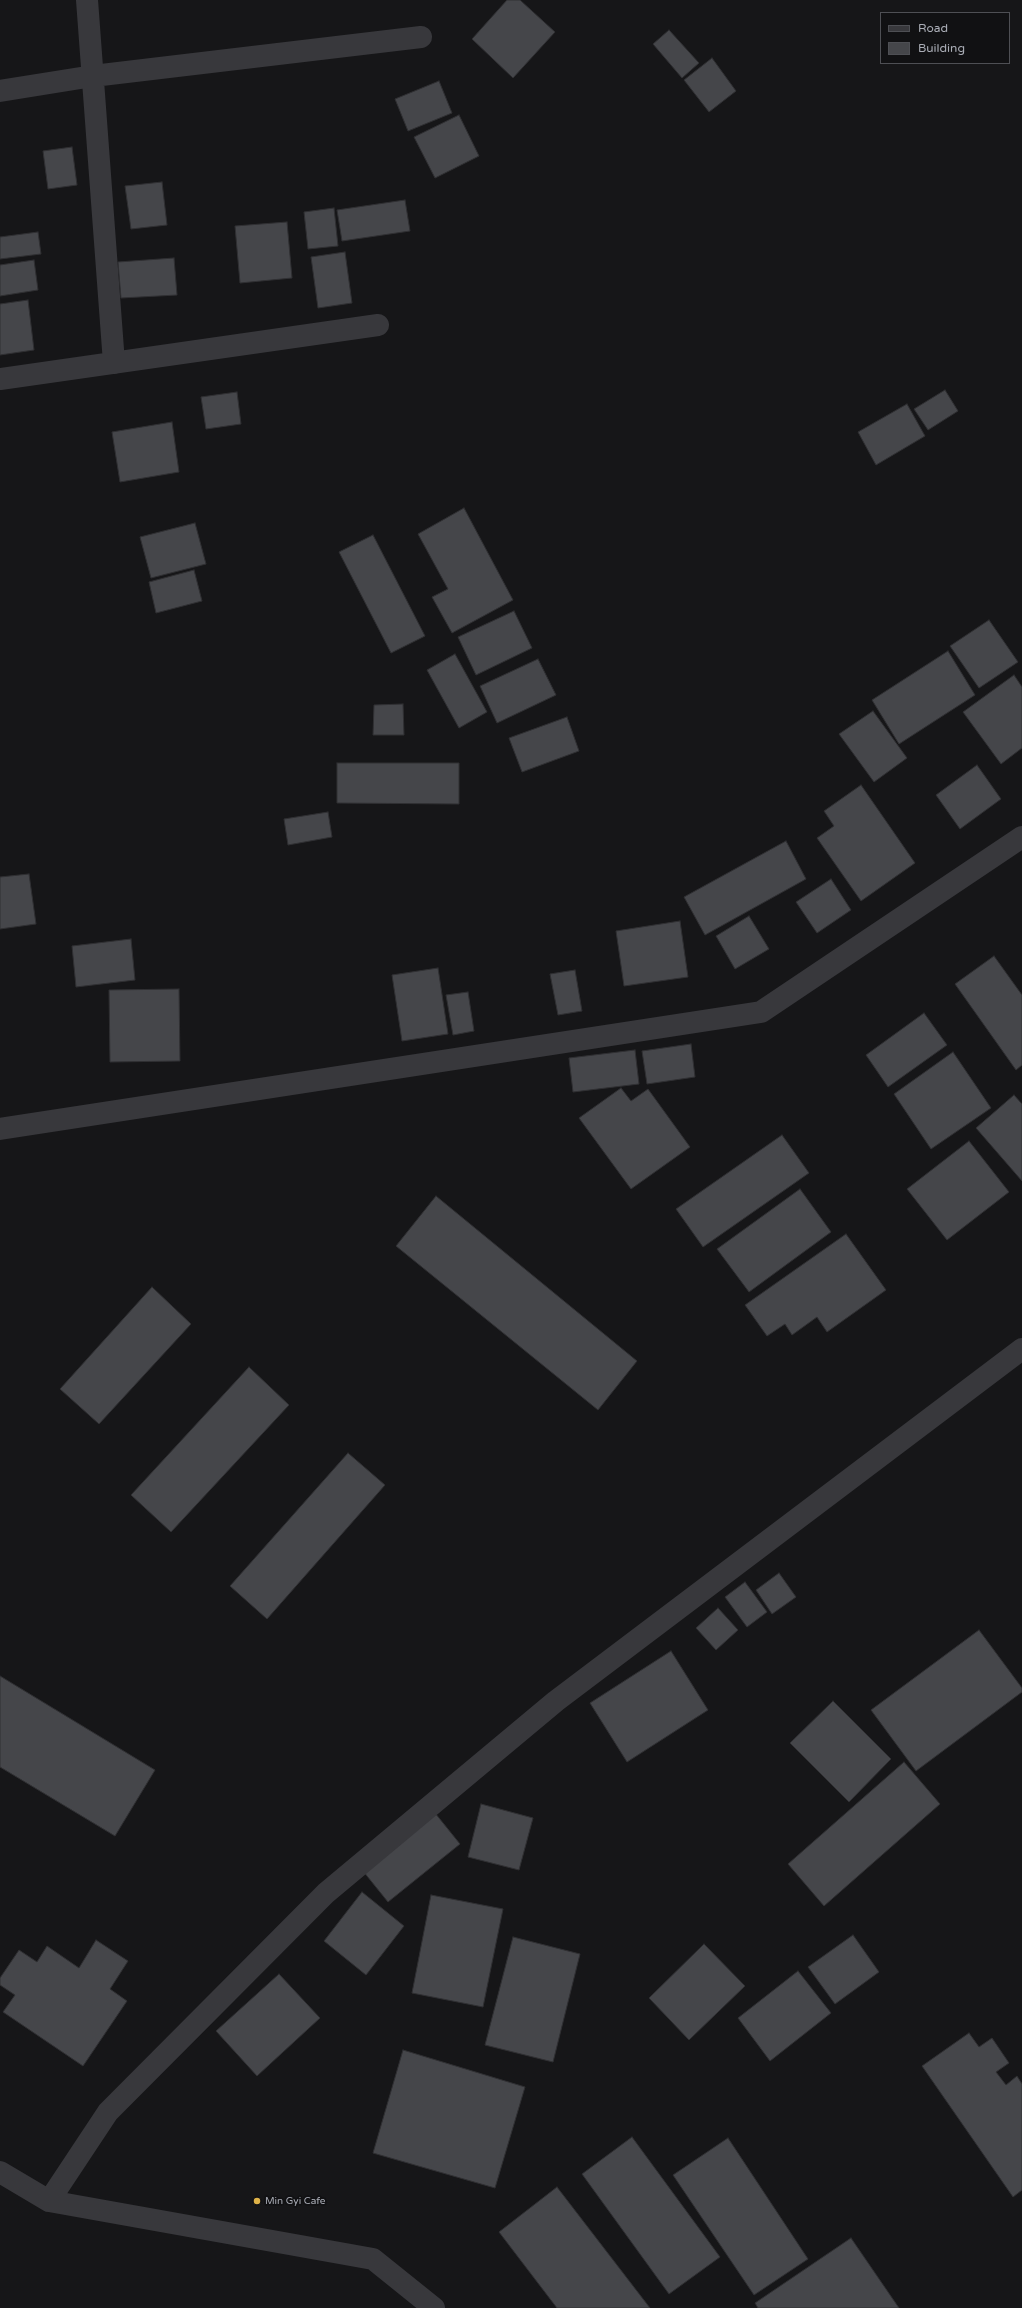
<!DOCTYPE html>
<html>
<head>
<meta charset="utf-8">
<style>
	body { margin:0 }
	#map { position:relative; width:1022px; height:2308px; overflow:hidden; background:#161618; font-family:"Varela Round",sans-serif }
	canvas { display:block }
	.legend { position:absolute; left:880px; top:12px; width:130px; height:52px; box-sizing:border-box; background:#111113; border:1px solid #4e4f54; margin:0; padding:5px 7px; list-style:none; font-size:12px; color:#aaadb6 }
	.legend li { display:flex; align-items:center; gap:8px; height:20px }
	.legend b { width:20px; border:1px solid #4e4f54 }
</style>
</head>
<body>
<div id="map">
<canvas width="1022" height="2308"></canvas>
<ul class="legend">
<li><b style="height:5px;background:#38383c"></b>Road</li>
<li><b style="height:11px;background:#45464a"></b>Building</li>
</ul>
</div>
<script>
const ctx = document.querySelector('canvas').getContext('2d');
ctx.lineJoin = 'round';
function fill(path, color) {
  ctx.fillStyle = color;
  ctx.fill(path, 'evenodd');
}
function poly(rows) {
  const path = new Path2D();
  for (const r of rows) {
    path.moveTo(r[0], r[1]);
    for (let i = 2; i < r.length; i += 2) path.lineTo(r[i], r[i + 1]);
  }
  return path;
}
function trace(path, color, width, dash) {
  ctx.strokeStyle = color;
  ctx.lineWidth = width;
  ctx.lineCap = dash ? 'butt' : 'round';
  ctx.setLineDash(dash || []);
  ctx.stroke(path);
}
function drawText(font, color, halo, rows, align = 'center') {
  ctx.font = font + ' "Varela Round",sans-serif';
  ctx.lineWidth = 3.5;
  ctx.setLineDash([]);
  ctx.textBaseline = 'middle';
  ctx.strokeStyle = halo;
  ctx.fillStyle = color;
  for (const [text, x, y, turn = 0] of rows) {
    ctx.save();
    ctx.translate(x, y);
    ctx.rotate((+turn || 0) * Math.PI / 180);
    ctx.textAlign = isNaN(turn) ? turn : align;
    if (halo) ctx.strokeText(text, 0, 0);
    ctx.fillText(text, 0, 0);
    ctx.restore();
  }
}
const building = poly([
	[507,0,520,0,555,32,513,78,472,39,507,0],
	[669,30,699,63,682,78,653,44,669,30],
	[712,58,736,91,709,112,684,80,712,58],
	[439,81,452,113,408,131,395,99,439,81],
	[459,115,479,156,435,178,414,137,459,115],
	[72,147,77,185,48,189,43,151,72,147],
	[162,182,167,225,131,229,125,186,162,182],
	[405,200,410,231,342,241,337,210,405,200],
	[334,208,338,246,308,249,304,212,334,208],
	[287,222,292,278,240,283,235,226,287,222],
	[38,232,41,254,0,259,0,237,38,232],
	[345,252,352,303,318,308,311,257,345,252],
	[174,258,177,295,121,298,118,262,174,258],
	[34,260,38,290,0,296,0,265,34,260],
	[28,300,34,350,0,355,0,304,28,300],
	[945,390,958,411,928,430,914,409,945,390],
	[237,392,241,424,206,429,201,397,237,392],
	[907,404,925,436,876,465,858,432,907,404],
	[172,422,179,472,120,482,112,432,172,422],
	[464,508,513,600,452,633,432,597,448,589,418,534,464,508],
	[195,523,206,564,151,578,140,537,195,523],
	[373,535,425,636,391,653,339,552,373,535],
	[194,570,202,601,156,613,149,582,194,570],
	[514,611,532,648,476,675,458,637,514,611],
	[989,620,1018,662,979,688,950,646,989,620],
	[948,651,975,695,899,744,872,700,948,651],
	[455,654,487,712,459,728,427,670,455,654],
	[538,659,556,695,497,723,480,686,538,659],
	[1014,675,1022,687,1022,748,1001,764,963,712,1014,675],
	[403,704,404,735,373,735,374,705,403,704],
	[873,711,907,758,874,782,839,734,873,711],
	[567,717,579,751,522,772,509,738,567,717],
	[337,763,459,763,459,804,337,803,337,763],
	[977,765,1001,799,960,829,936,795,977,765],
	[861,785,915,863,861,901,817,838,834,826,824,811,861,785],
	[328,812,332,837,288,845,284,819,328,812],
	[786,841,806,879,705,935,684,897,786,841],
	[29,874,36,924,0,929,0,877,29,874],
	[831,879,851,910,817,933,796,902,831,879],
	[749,916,769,949,735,969,716,936,749,916],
	[680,921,688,977,624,986,616,931,680,921],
	[131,939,135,980,76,987,72,946,131,939],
	[994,956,1022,995,1022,1065,1016,1070,955,984,994,956],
	[438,968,448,1034,402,1041,392,975,438,968],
	[575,970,582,1011,558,1015,550,974,575,970],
	[179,989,180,1061,110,1062,109,990,179,989],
	[468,992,474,1031,453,1035,446,995,468,992],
	[924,1013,947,1045,888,1087,866,1055,924,1013],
	[691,1044,695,1077,647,1084,642,1051,691,1044],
	[635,1050,639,1084,573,1092,569,1058,635,1050],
	[953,1052,991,1108,931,1149,894,1094,953,1052],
	[621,1088,631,1101,648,1089,690,1147,631,1189,579,1118,621,1088],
	[1014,1095,1022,1104,1022,1181,976,1128,1014,1095],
	[782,1135,809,1173,703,1247,676,1209,782,1135],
	[969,1141,1009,1192,947,1240,907,1189,969,1141],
	[800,1189,831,1232,749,1292,717,1249,800,1189],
	[436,1196,637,1361,598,1410,396,1246,436,1196],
	[846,1234,886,1290,827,1332,817,1317,792,1335,785,1324,767,1336,745,1305,846,1234],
	[152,1287,191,1324,99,1424,60,1389,152,1287],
	[249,1367,289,1405,171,1532,131,1495,249,1367],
	[348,1453,385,1485,267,1619,230,1586,348,1453],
	[779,1573,796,1597,772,1614,756,1590,779,1573],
	[745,1582,767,1612,747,1627,725,1597,745,1582],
	[718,1608,738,1630,716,1650,696,1628,718,1608],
	[979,1630,1022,1688,1022,1692,916,1771,871,1710,979,1630],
	[671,1651,708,1710,627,1762,590,1703,671,1651],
	[0,1676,155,1770,115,1836,0,1767,0,1676],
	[833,1701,891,1759,849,1802,790,1743,833,1701],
	[904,1762,940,1804,824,1906,788,1864,904,1762],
	[481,1804,533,1818,519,1870,468,1857,481,1804],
	[435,1813,460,1844,388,1902,363,1871,435,1813],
	[362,1892,404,1926,366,1975,324,1941,362,1892],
	[431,1895,503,1909,483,2007,412,1993,431,1895],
	[853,1935,879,1972,835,2004,808,1967,853,1935],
	[513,1937,580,1954,553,2062,485,2045,513,1937],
	[96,1940,128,1961,110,1989,127,2001,83,2066,3,2012,15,1995,0,1985,0,1978,19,1950,37,1962,47,1946,79,1968,96,1940],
	[704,1944,745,1986,689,2040,649,1998,704,1944],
	[798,1971,831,2013,770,2061,738,2018,798,1971],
	[279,1974,320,2018,257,2076,216,2031,279,1974],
	[969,2033,979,2047,992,2038,1009,2063,996,2072,1006,2085,1017,2076,1022,2084,1022,2190,1013,2197,922,2066,969,2033],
	[403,2050,525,2087,495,2188,373,2153,403,2050],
	[632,2137,720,2257,669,2294,582,2174,632,2137],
	[728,2138,808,2259,754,2295,673,2175,728,2138],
	[557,2187,650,2308,557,2308,499,2232,557,2187],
	[851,2238,899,2308,758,2308,755,2303,851,2238]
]);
fill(building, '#45464a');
trace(building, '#303033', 1);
trace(poly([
	[87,0,114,363],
	[0,91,93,76,421,37],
	[0,379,378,325],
	[0,1129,761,1012,1022,837],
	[0,2172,49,2201,373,2259,434,2308],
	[49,2201,108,2112,326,1893,556,1701,1022,1349]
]), '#38383c', 22);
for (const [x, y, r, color] of [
	[257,2201,4,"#deb248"]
]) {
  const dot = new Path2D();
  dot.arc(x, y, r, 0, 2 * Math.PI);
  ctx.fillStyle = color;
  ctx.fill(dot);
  trace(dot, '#111113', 1.5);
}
drawText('10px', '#aaadb6', '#111113', [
	["Min Gyi Cafe",265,2201]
], 'left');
</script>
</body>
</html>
